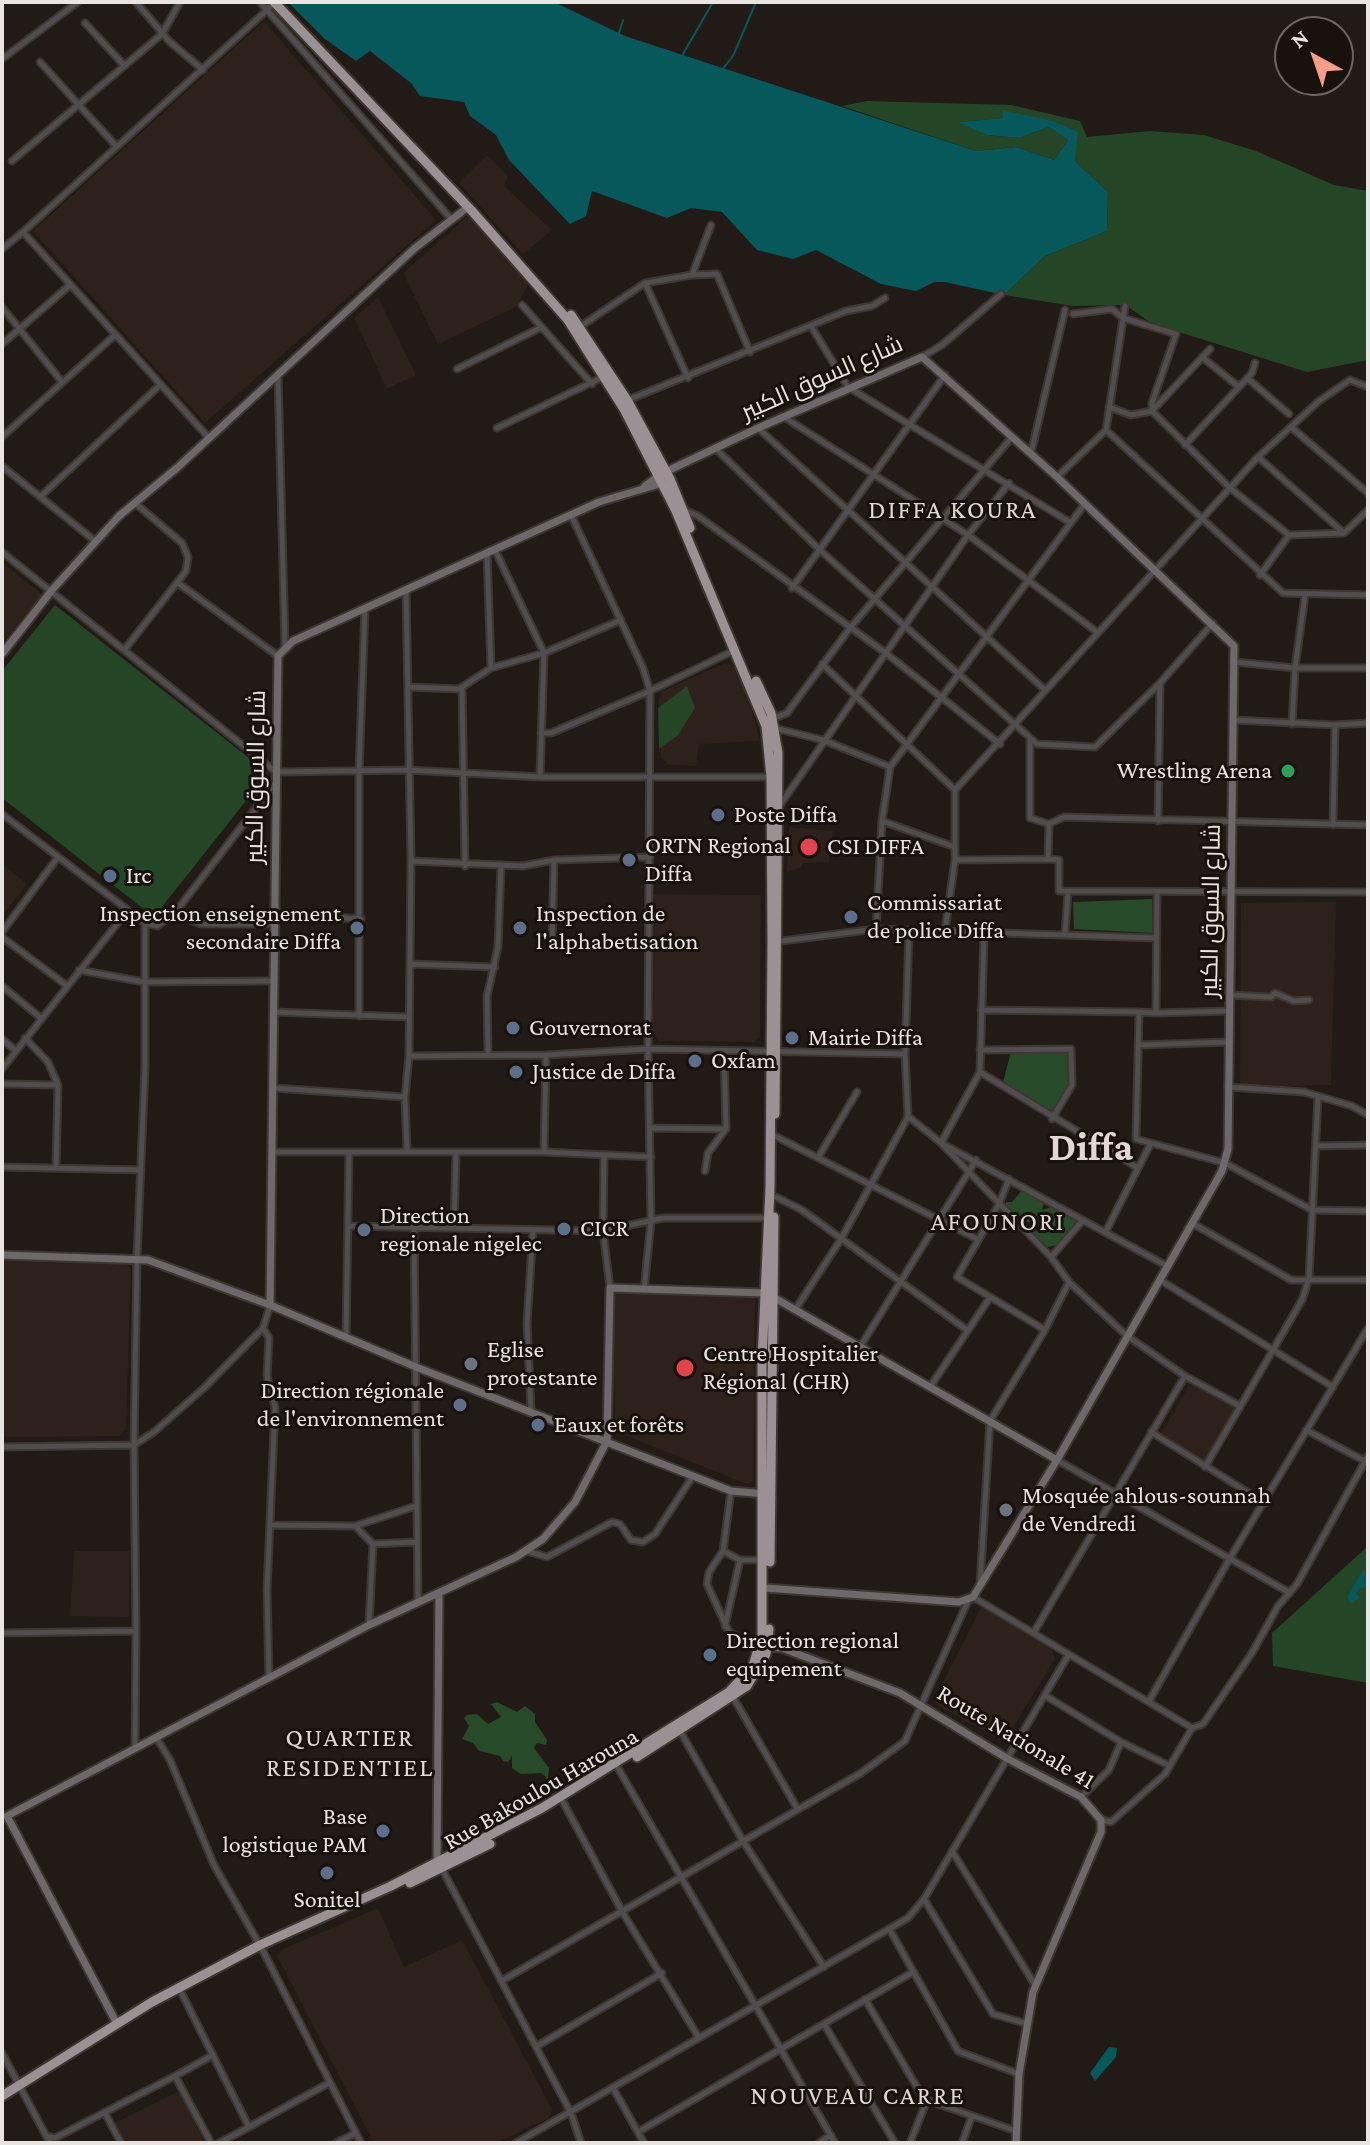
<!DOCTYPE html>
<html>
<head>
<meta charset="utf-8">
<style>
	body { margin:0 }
	#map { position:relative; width:1370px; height:2145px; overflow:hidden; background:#211a16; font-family:"Crimson Pro",serif }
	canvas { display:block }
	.frame { position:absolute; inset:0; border:4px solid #e9e3e1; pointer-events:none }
	.north { position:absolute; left:1274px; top:16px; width:80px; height:80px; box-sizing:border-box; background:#18110e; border:2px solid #6c6562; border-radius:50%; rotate:320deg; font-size:22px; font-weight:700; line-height:32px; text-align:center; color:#e9e3e1 }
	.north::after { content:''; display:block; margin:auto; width:28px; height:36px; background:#f49e88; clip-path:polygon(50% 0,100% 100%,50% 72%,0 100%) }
</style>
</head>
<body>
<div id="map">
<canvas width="1370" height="2145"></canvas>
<div class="frame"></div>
<div class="north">N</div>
</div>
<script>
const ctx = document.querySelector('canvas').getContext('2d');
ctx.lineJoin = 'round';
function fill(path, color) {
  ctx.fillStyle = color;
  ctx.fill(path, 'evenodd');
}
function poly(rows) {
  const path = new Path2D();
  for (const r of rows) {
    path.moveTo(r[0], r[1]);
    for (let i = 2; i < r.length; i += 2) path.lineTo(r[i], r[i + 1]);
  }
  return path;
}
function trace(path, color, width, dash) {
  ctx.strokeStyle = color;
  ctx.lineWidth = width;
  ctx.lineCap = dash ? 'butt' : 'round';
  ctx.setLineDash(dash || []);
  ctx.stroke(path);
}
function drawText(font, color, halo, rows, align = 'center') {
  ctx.font = font + ' "Crimson Pro",Cairo,serif';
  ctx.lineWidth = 6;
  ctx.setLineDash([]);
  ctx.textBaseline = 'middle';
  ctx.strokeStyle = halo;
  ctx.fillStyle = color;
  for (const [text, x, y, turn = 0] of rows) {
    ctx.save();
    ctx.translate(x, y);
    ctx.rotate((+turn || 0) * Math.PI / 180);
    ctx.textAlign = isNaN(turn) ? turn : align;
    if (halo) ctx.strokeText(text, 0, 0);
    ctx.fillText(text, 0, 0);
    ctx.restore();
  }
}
fill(poly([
	[264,21,436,220,205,423,33,231],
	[487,155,508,176,504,186,552,230,523,254,459,183],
	[469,215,529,283,516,307,438,344,403,273],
	[378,297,416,375,387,389,354,318],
	[2,563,42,594,2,644],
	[725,663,736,667,756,722,759,741,699,744,696,766,669,765,661,758,659,699,662,691],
	[789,827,833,831,829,862,803,863,801,867,787,872],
	[2,864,27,884,2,916],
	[652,894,761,895,760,1037,754,1042,658,1041,653,1032],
	[1336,902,1331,1085,1240,1087,1241,903],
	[2,1259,124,1262,131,1268,126,1429,119,1436,2,1437],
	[613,1293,755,1297,753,1481,746,1484,615,1431],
	[1190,1384,1236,1409,1206,1462,1160,1435],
	[74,1551,130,1551,129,1617,70,1616],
	[982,1605,1053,1651,1055,1659,1004,1742,936,1705,934,1700],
	[378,1908,404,1967,462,1940,552,2109,549,2118,496,2143,374,2143,277,1956,281,1950],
	[179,2091,205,2143,125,2143,115,2123]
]), '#2e201b');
fill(poly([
	[867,101,1011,105,1080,121,1087,137,1150,131,1204,135,1256,151,1334,185,1368,191,1368,360,1307,372,1153,324,1125,305,1073,306,1004,295,1045,256,1107,231,1108,192,1075,161,1077,132,1002,111,1004,118,960,122,986,135,1019,138,1049,127,1068,140,1054,160,1016,147,976,151,842,106],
	[55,605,268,773,154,917,2,798,2,671],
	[687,686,695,708,678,735,659,749,658,708],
	[1368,1546,1368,1683,1273,1666,1272,1633]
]), '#244526');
fill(poly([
	[1152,899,1153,933,1074,929,1073,902],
	[1012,1048,1070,1051,1071,1085,1051,1118,1002,1086],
	[1022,1190,1030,1191,1044,1203,1042,1210,1051,1207,1077,1220,1061,1244,1048,1247,1033,1236,1032,1232,1040,1229,1035,1223,1022,1221,1006,1209,1006,1202,1012,1202],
	[497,1702,517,1712,525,1706,535,1714,535,1722,547,1740,546,1745,537,1743,534,1748,549,1768,548,1779,541,1773,521,1774,512,1768,512,1756,508,1762,503,1761,500,1756,479,1751,473,1743,462,1739,469,1726,464,1718,467,1715,477,1714,488,1724,501,1717,491,1704]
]), '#274a29');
fill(poly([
	[288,2,554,2,625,36,976,151,1016,147,1054,160,1068,140,1049,127,1019,138,986,135,958,122,1003,118,1002,110,1053,121,1078,132,1075,161,1108,192,1107,231,1045,256,1004,295,945,282,934,282,916,291,881,284,816,250,793,259,757,250,722,212,691,208,667,218,592,191,586,216,570,224,509,160,496,135,470,116,464,102,420,96,411,83,370,51,356,61,325,39],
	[1364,1569,1368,1586,1359,1589,1356,1594,1359,1597,1352,1604,1347,1597],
	[1109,2047,1117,2048,1116,2057,1095,2081,1090,2073]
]), '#06585b');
trace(poly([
	[619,33,623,20],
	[683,54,713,2],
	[722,70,733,56,756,2]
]), '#06585b', 2);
const street = poly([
	[136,2,169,41,203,70],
	[260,2,267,10,274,2],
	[85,23,123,64],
	[2,59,78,2],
	[40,62,116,146],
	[12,161,162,34,180,2],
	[23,232,267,10,452,220],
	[2,249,23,232,209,438],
	[692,275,717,274,750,352],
	[645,283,688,378],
	[522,305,592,384],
	[1125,306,1106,430,1283,593,1368,595],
	[2,307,62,382],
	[1073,314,1112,309,1123,318,1176,334,1152,403,1152,411,1230,488,1289,535,1344,533,1368,510],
	[581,326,645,283,692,275,711,225],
	[811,326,848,387,1071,523],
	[2,344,70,285],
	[922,357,942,345,1001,294],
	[1202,357,1239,387],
	[457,369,542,327],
	[278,375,285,646],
	[1247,378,1289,414],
	[628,400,846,311,872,306,885,298],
	[1109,407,1131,415,1152,411,1210,349],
	[784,417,968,535,1097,632],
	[1291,427,1368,493],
	[497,428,605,376],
	[758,428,1044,689],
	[2,437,115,335],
	[1185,445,1252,373,1255,363],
	[715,448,821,551,1037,744,1095,747,1160,683,1213,623],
	[1031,453,1065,310],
	[1258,457,1344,533],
	[2,466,95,541],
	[1057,477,1106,430],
	[41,496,160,385],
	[684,510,698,516,887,654,1000,744],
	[571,515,643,668,650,691,648,1049,651,1221,644,1290],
	[495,550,544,653,540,777],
	[2,552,276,772,407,770,540,777,771,777],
	[487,553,491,668],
	[1260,575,1289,535],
	[178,583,278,656],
	[792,588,945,375],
	[406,590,411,861,409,1056,405,1097,407,1151],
	[125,649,186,571,188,557,182,543,135,503],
	[1235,662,1295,668,1368,668],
	[822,664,955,790,955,860,945,931],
	[408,687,459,689,491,668,544,653,621,620],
	[462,688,465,866],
	[771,714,777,717,787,713,850,628,1012,437],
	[1234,720,1335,725,1368,723],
	[1292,724,1295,668,1305,595],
	[774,728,823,740,890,767],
	[541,733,551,733,650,691,735,650],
	[1030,739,1030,818,1049,824,1048,859,1059,860,1059,891,1368,892],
	[955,790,1258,457,1319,401,1350,380,1368,387],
	[780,805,968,535,1009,483],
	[2,814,145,923,157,926,174,914,276,782],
	[882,821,955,847],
	[1158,821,1160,683],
	[1049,824,1064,817,1368,825],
	[1333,825,1335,725],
	[955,860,1048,859],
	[411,861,523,866,554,860,650,857],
	[1157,893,1156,1013,1139,1012,1136,1139,1225,1163,1312,1210,1368,1211],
	[275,913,361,919],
	[174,914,201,924,274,924],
	[876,929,882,821,890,767,1084,505],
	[2,932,58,857],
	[1065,934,1068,892],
	[984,935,980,1072,941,1143,1051,1257,1069,1282,1126,1335,1185,1376,1240,1406],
	[2,937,66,985],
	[552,941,554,860],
	[774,942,876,929,1156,938],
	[410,964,495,967],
	[79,970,144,982,273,981],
	[2,986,41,1018],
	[1230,995,1271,997,1275,993,1294,1001,1309,1000],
	[981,1010,1139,1012],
	[274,1012,408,1017],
	[1156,1013,1229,1011],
	[359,1016,359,772,365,608],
	[25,1038,48,1062,58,1085,56,1168],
	[2,1039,15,1050],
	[1139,1045,1229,1042],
	[980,1050,1071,1049,1072,1085,1052,1119],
	[488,1054,487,996,498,947,501,865],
	[409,1056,546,1055,648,1049,905,1054],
	[2,1069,128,910],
	[980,1072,1138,1168],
	[2,1084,58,1085],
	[1228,1087,1304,1092,1352,1106,1368,1115],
	[274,1088,405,1097],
	[909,1117,941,1143,1167,1266],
	[652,1128,726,1129,724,1051],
	[775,1136,977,1239],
	[1317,1146,1368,1145],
	[272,1152,544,1152,651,1157],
	[544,1152,546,1055],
	[604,1155,603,1231,610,1288],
	[819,1156,857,1092],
	[2,1167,141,1170],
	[705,1171,708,1153,725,1130],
	[1009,1179,999,1204,957,1277,1045,1330],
	[776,1197,802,1210,967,1330],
	[1192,1223,1291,1280,1368,1280],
	[349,1226,603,1231,663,1218,768,1218],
	[414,1226,418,1602],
	[454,1227,456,1153],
	[1106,1231,1151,1143],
	[1051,1257,1083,1220],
	[1160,1280,1333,1387],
	[795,1310,841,1239,908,1117,905,1054,909,932],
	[263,1328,269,1338,267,1376,275,1407,267,1590,269,1678],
	[346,1337,349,1152],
	[860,1347,976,1160],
	[930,1387,989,1299],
	[531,1411,527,1323,533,1230],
	[1306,1430,1365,1461],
	[1151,1432,1265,1503],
	[2,1447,134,1445,154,1432,205,1387,263,1328,270,1306],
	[1057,1460,1290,1593],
	[1205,1467,1302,1300,1309,1279,1318,1096],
	[273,1525,355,1526],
	[373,1544,355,1526,416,1506],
	[527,1551,547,1557,612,1522,620,1524,631,1540,643,1542,655,1534,693,1476],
	[723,1551,731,1491],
	[740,1560,723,1551,709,1572,707,1584,729,1632,759,1647],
	[980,1584,990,1421,1045,1330,1069,1282],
	[973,1597,1192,1728,1203,1724,1252,1653,1278,1606,1297,1584,1368,1456],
	[369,1624,373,1544,416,1542],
	[725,1626,740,1560,761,1560],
	[136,1631,134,1445,137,1257,145,1067,145,923],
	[1034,1632,1185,1376],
	[2,1633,136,1631,135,1747],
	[1046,1696,1121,1742,1170,1766],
	[733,1697,797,1808],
	[1149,1701,1230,1558,1368,1328],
	[680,1731,743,1841,824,1967],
	[156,1737,170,1760,214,1865,262,1949,361,2143],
	[618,1768,835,2143],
	[1081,1797,1109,1770,1121,1742],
	[563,1802,623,1913,699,2038],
	[1101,1820,1111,1822,1165,1774,1192,1728],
	[952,1851,1035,1985],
	[442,1869,571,2113,581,2143],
	[924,1899,993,2014,1028,2024],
	[890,1930,958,2051,1019,2074],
	[503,1980,861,1773,905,1741,968,1601],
	[179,1988,249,2127,219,2143],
	[865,1999,924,2099,1016,2131],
	[824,2024,895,2143],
	[537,2046,662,1973],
	[2,2053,50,2143],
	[175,2076,213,2055],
	[613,2088,644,2143],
	[105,2113,121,2143],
	[249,2127,329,2083],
	[638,2132,913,1972],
	[46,2136,55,2138,175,2076,211,2143],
	[336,2143,356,2133],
	[516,2143,908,1918,924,1899,1069,1654],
	[819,2143,831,2135],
	[910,2143,927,2100],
	[962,2143,972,2116]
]);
const secondary = poly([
	[645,486,661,474,758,428,922,357,1057,477,1234,646,1228,1149,1222,1171,1057,1460,973,1597,959,1602,765,1588],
	[2,654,52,590,119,516,178,467,415,248,468,207],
	[2,1255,148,1260,270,1305,416,1367,731,1491,766,1494],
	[270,1305,278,656,293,641,599,502,666,482],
	[765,1647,782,1648,900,1693,1008,1759,1081,1797,1101,1820,1101,1832,1033,1992,1019,2074,1016,2143],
	[437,1863,439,1593],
	[116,2022,7,1816,369,1625,516,1557,543,1539,575,1502,607,1441,610,1288,766,1293,1057,1460]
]);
const highway = poly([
	[571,315,627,400,670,479,690,528],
	[756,681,771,713,778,753,775,1114],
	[770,1562,774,1217],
	[637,1757,747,1686,766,1654,769,1629],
	[410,1883,490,1844],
	[2,2096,152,2002,260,1945,391,1886,542,1808,729,1692,753,1666,762,1636,762,1360,770,1188,772,942,771,777,766,726,676,511,624,409,568,320,472,211,274,2]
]);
trace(street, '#3d3632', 9);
trace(secondary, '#3d3632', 11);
trace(highway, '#3d3632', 13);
trace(street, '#514c4e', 5);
trace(secondary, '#6f686a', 7);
trace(highway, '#9b9093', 9);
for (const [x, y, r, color] of [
	[1288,771,8,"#2e9e5b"],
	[718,815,8,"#5c6f8a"],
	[809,847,10,"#e0444e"],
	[629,860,8,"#5c6f8a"],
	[110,876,8,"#5c6f8a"],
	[851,917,8,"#5c6f8a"],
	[357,928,8,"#5c6f8a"],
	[520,928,8,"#5c6f8a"],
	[513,1028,8,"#5c6f8a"],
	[792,1038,8,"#5c6f8a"],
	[695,1061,8,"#5c6f8a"],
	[516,1072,8,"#5c6f8a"],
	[564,1229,8,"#5c6f8a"],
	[364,1230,8,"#5c6f8a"],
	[471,1364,8,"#6b7280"],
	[685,1368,10,"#e0444e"],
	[460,1405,8,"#5c6f8a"],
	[538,1425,8,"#5c6f8a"],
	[1006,1510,8,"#6b7280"],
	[710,1655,8,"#5c6f8a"],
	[383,1831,8,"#5c6f8a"],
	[327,1873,8,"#5c6f8a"]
]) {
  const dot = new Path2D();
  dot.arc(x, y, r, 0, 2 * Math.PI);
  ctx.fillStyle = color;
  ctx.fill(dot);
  trace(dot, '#18110e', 3);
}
drawText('24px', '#e9e3e1', '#18110e', [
	["شارع السوق الكبير",822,378,-24],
	["شارع السوق الكبير",256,777,-89],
	["شارع السوق الكبير",1211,911,-89],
	["Route Nationale 41",1016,1737,31],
	["Rue Bakoulou Harouna",541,1789,-30]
]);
drawText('24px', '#e9e3e1', '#18110e', [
	["Wrestling Arena",1272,771,"right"],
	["Poste Diffa",734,815],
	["ORTN Regional",645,846],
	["Diffa",645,874],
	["CSI DIFFA",827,847],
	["Irc",126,876],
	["Commissariat",867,903],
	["de police Diffa",867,931],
	["Inspection enseignement",341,914,"right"],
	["secondaire Diffa",341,942,"right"],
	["Inspection de",536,914],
	["l'alphabetisation",536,942],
	["Gouvernorat",529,1028],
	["Mairie Diffa",808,1038],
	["Oxfam",711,1061],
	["Justice de Diffa",532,1072],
	["Direction",380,1216],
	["regionale nigelec",380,1244],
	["CICR",580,1229],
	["Eglise",487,1350],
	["protestante",487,1378],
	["Centre Hospitalier",703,1354],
	["Régional (CHR)",703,1382],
	["Direction régionale",444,1391,"right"],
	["de l'environnement",444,1419,"right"],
	["Eaux et forêts",554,1425],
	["Mosquée ahlous-sounnah",1022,1496],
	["de Vendredi",1022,1524],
	["Direction regional",726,1641],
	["equipement",726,1669],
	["Base",367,1817,"right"],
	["logistique PAM",367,1845,"right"],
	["Sonitel",327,1900,"center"]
], 'left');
ctx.letterSpacing = '2px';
drawText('26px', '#e3d7d3', '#18110e', [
	["DIFFA KOURA",953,510],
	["AFOUNORI",998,1222],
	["QUARTIER",350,1738],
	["RESIDENTIEL",350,1768],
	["NOUVEAU CARRE",858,2096]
]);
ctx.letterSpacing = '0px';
drawText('bold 40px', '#e3d7d3', '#18110e', [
	["Diffa",1091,1148]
]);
</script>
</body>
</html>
